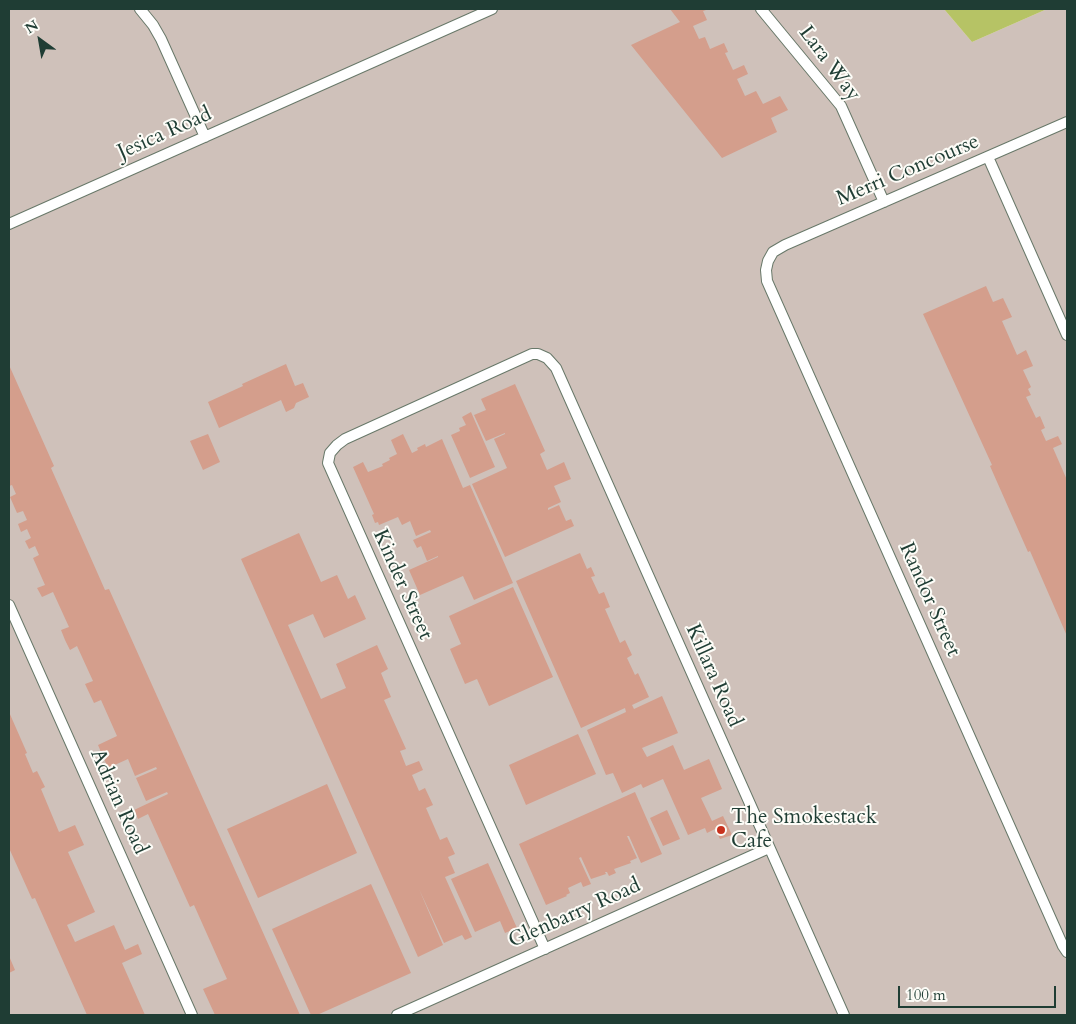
<!DOCTYPE html>
<html>
<head>
<meta charset="utf-8">
<style>
	body { margin:0 }
	#map { position:relative; width:1076px; height:1024px; overflow:hidden; background:#f0e7cb; font-family:Cardo,serif }
	canvas { display:block }
	.frame { position:absolute; inset:0; border:10px solid #1f3d34; pointer-events:none }
	.north { position:absolute; left:15px; top:15px; width:50px; height:50px; -webkit-text-stroke:4px #fdfcf7; paint-order:stroke; rotate:328deg; font-size:14px; font-weight:700; line-height:20px; text-align:center; color:#1f3d34 }
	.north::after { content:''; display:block; margin:auto; width:18px; height:22px; background:#1f3d34; clip-path:polygon(50% 0,100% 100%,50% 72%,0 100%) }
	.scale { position:absolute; left:898px; top:986px; width:158px; height:22px; box-sizing:border-box; border:2px solid #1f3d34; border-top:0; padding-left:6px; font-size:15px; line-height:18px; white-space:nowrap; color:#1f3d34; -webkit-text-stroke:4px #fdfcf7; paint-order:stroke }
</style>
</head>
<body>
<div id="map">
<canvas width="1076" height="1024"></canvas>
<div class="frame"></div>
<div class="north">N</div>
<div class="scale">100 m</div>
</div>
<script>
const ctx = document.querySelector('canvas').getContext('2d');
ctx.lineJoin = 'round';
function fill(path, color) {
  ctx.fillStyle = color;
  ctx.fill(path, 'evenodd');
}
function poly(rows) {
  const path = new Path2D();
  for (const r of rows) {
    path.moveTo(r[0], r[1]);
    for (let i = 2; i < r.length; i += 2) path.lineTo(r[i], r[i + 1]);
  }
  return path;
}
function trace(path, color, width, dash) {
  ctx.strokeStyle = color;
  ctx.lineWidth = width;
  ctx.lineCap = dash ? 'butt' : 'round';
  ctx.setLineDash(dash || []);
  ctx.stroke(path);
}
function drawText(font, color, halo, rows, align = 'center') {
  ctx.font = font + ' Cardo,serif';
  ctx.lineWidth = 4;
  ctx.setLineDash([]);
  ctx.textBaseline = 'middle';
  ctx.strokeStyle = halo;
  ctx.fillStyle = color;
  for (const [text, x, y, turn = 0] of rows) {
    ctx.save();
    ctx.translate(x, y);
    ctx.rotate((+turn || 0) * Math.PI / 180);
    ctx.textAlign = isNaN(turn) ? turn : align;
    if (halo) ctx.strokeText(text, 0, 0);
    ctx.fillText(text, 0, 0);
    ctx.restore();
  }
}
fill(poly([
	[9,9,944,9,972,42,1047,9,1067,9,1067,1015,9,1015]
]), '#cfc1ba');
fill(poly([
	[944,9,1047,9,972,42]
]), '#b6c365');
fill(poly([
	[670,9,709,9,703,11,707,20,693,26,699,39,705,37,710,49,724,43,728,52,725,53,733,70,744,65,748,74,737,79,745,96,756,91,763,104,780,96,788,110,771,118,777,132,722,158,631,45,680,22],
	[986,286,993,302,1003,298,1012,317,1002,321,1017,355,1026,350,1033,366,1023,370,1031,387,1028,389,1031,395,1026,397,1036,418,1040,416,1045,428,1041,430,1046,441,1058,436,1062,444,1053,448,1067,480,1067,636,1030,551,1028,552,990,466,992,465,923,314],
	[286,364,295,386,303,383,309,397,296,403,294,408,286,412,281,400,219,428,208,402,243,386,242,384],
	[9,365,54,466,51,468,105,590,109,589,300,1015,215,1015,203,989,227,979,194,905,190,907,148,814,138,819,134,810,168,794,167,792,146,801,136,778,157,769,156,767,135,776,128,759,108,768,98,745,117,736,101,700,94,703,85,684,93,681,77,646,70,650,65,640,61,630,69,627,53,592,42,597,37,588,45,585,33,558,39,555,35,546,29,549,25,541,31,538,27,529,21,532,18,524,27,520,23,511,17,513,10,497,16,494,12,485,9,486],
	[515,384,545,451,540,454,547,470,564,462,571,479,554,486,561,502,548,508,548,510,559,505,566,521,571,519,574,526,505,557,472,484,507,468,494,439,505,434,505,433,486,441,474,415,486,410,481,399],
	[471,412,495,467,470,478,451,435,460,431,459,428,466,425,462,417],
	[208,434,220,462,203,470,190,441],
	[403,434,412,453,418,450,417,448,425,444,426,447,442,439,463,488,470,485,513,583,474,600,463,576,420,595,409,570,438,557,438,556,427,561,421,546,417,548,413,540,431,532,430,530,416,536,410,521,402,525,398,517,379,525,378,522,375,523,372,515,374,514,353,467,363,462,368,472,383,466,382,464,390,460,389,458,397,454,391,440],
	[299,533,321,582,337,575,348,599,355,595,366,619,324,638,313,614,288,625,321,699,346,688,336,664,377,645,388,669,381,673,391,697,384,700,406,749,400,751,406,766,419,761,423,770,412,775,419,791,425,788,433,805,426,808,440,840,447,837,455,854,448,857,455,873,445,877,472,937,465,940,462,935,444,943,419,889,443,945,418,957,241,559],
	[580,553,587,569,591,567,595,576,591,577,599,594,604,592,610,607,605,609,620,643,625,640,632,655,627,658,635,675,638,673,649,697,632,705,634,709,662,696,678,733,642,748,647,757,673,745,684,770,709,759,722,789,701,798,712,821,723,816,732,835,720,839,715,829,707,833,705,828,688,835,663,779,643,788,641,784,622,793,613,773,606,775,587,730,626,712,625,708,581,728,516,581],
	[513,587,553,677,489,706,477,679,465,684,450,649,461,644,449,616],
	[9,712,27,753,25,754,33,773,37,771,45,787,41,789,59,832,75,825,84,845,68,852,95,912,67,925,75,942,114,925,125,950,138,944,142,954,122,963,145,1015,87,1015,35,898,32,899,9,848],
	[578,734,596,774,526,805,509,765],
	[327,784,357,853,258,898,227,829],
	[635,792,662,854,641,863,629,836,627,836,637,858,630,861,631,863,614,869,616,873,609,876,607,872,605,872,606,874,591,879,581,857,579,858,591,884,583,887,581,882,568,888,570,893,566,895,567,896,546,905,519,844],
	[667,810,680,839,663,846,650,818],
	[488,863,517,928,505,933,500,921,475,932,451,879],
	[371,884,411,973,317,1015,311,1015,272,929],
	[9,956,15,970,9,973]
]), '#d49e8c');
const street = poly([
	[140,9,153,25,161,39,205,137],
	[761,9,841,106,884,202],
	[1067,122,785,245,773,252,768,261,766,270,767,281,1063,946,1067,952],
	[988,157,1067,335],
	[9,224,492,9],
	[9,605,192,1015],
	[545,949,328,463,330,453,337,445,345,439,532,354,538,354,547,358,556,368,844,1015],
	[397,1015,769,848]
]);
trace(street, '#687869', 12);
trace(street, '#fff', 10);
for (const [x, y, r, color] of [
	[721,830,5,"#c8321e"]
]) {
  const dot = new Path2D();
  dot.arc(x, y, r, 0, 2 * Math.PI);
  ctx.fillStyle = color;
  ctx.fill(dot);
  trace(dot, '#fdfcf7', 2);
}
drawText('21px', '#1f3d34', '#fdfcf7', [
	["Lara Way",829,64,53],
	["Jesica Road",165,134,-24],
	["Merri Concourse",908,171,-23],
	["Kinder Street",402,585,66],
	["Randor Street",929,600,66],
	["Killara Road",713,676,66],
	["Adrian Road",118,802,66],
	["Glenbarry Road",575,914,-24]
]);
drawText('21px', '#1f3d34', '#fdfcf7', [
	["The Smokestack",731,818],
	["Cafe",731,842]
], 'left');
</script>
</body>
</html>
